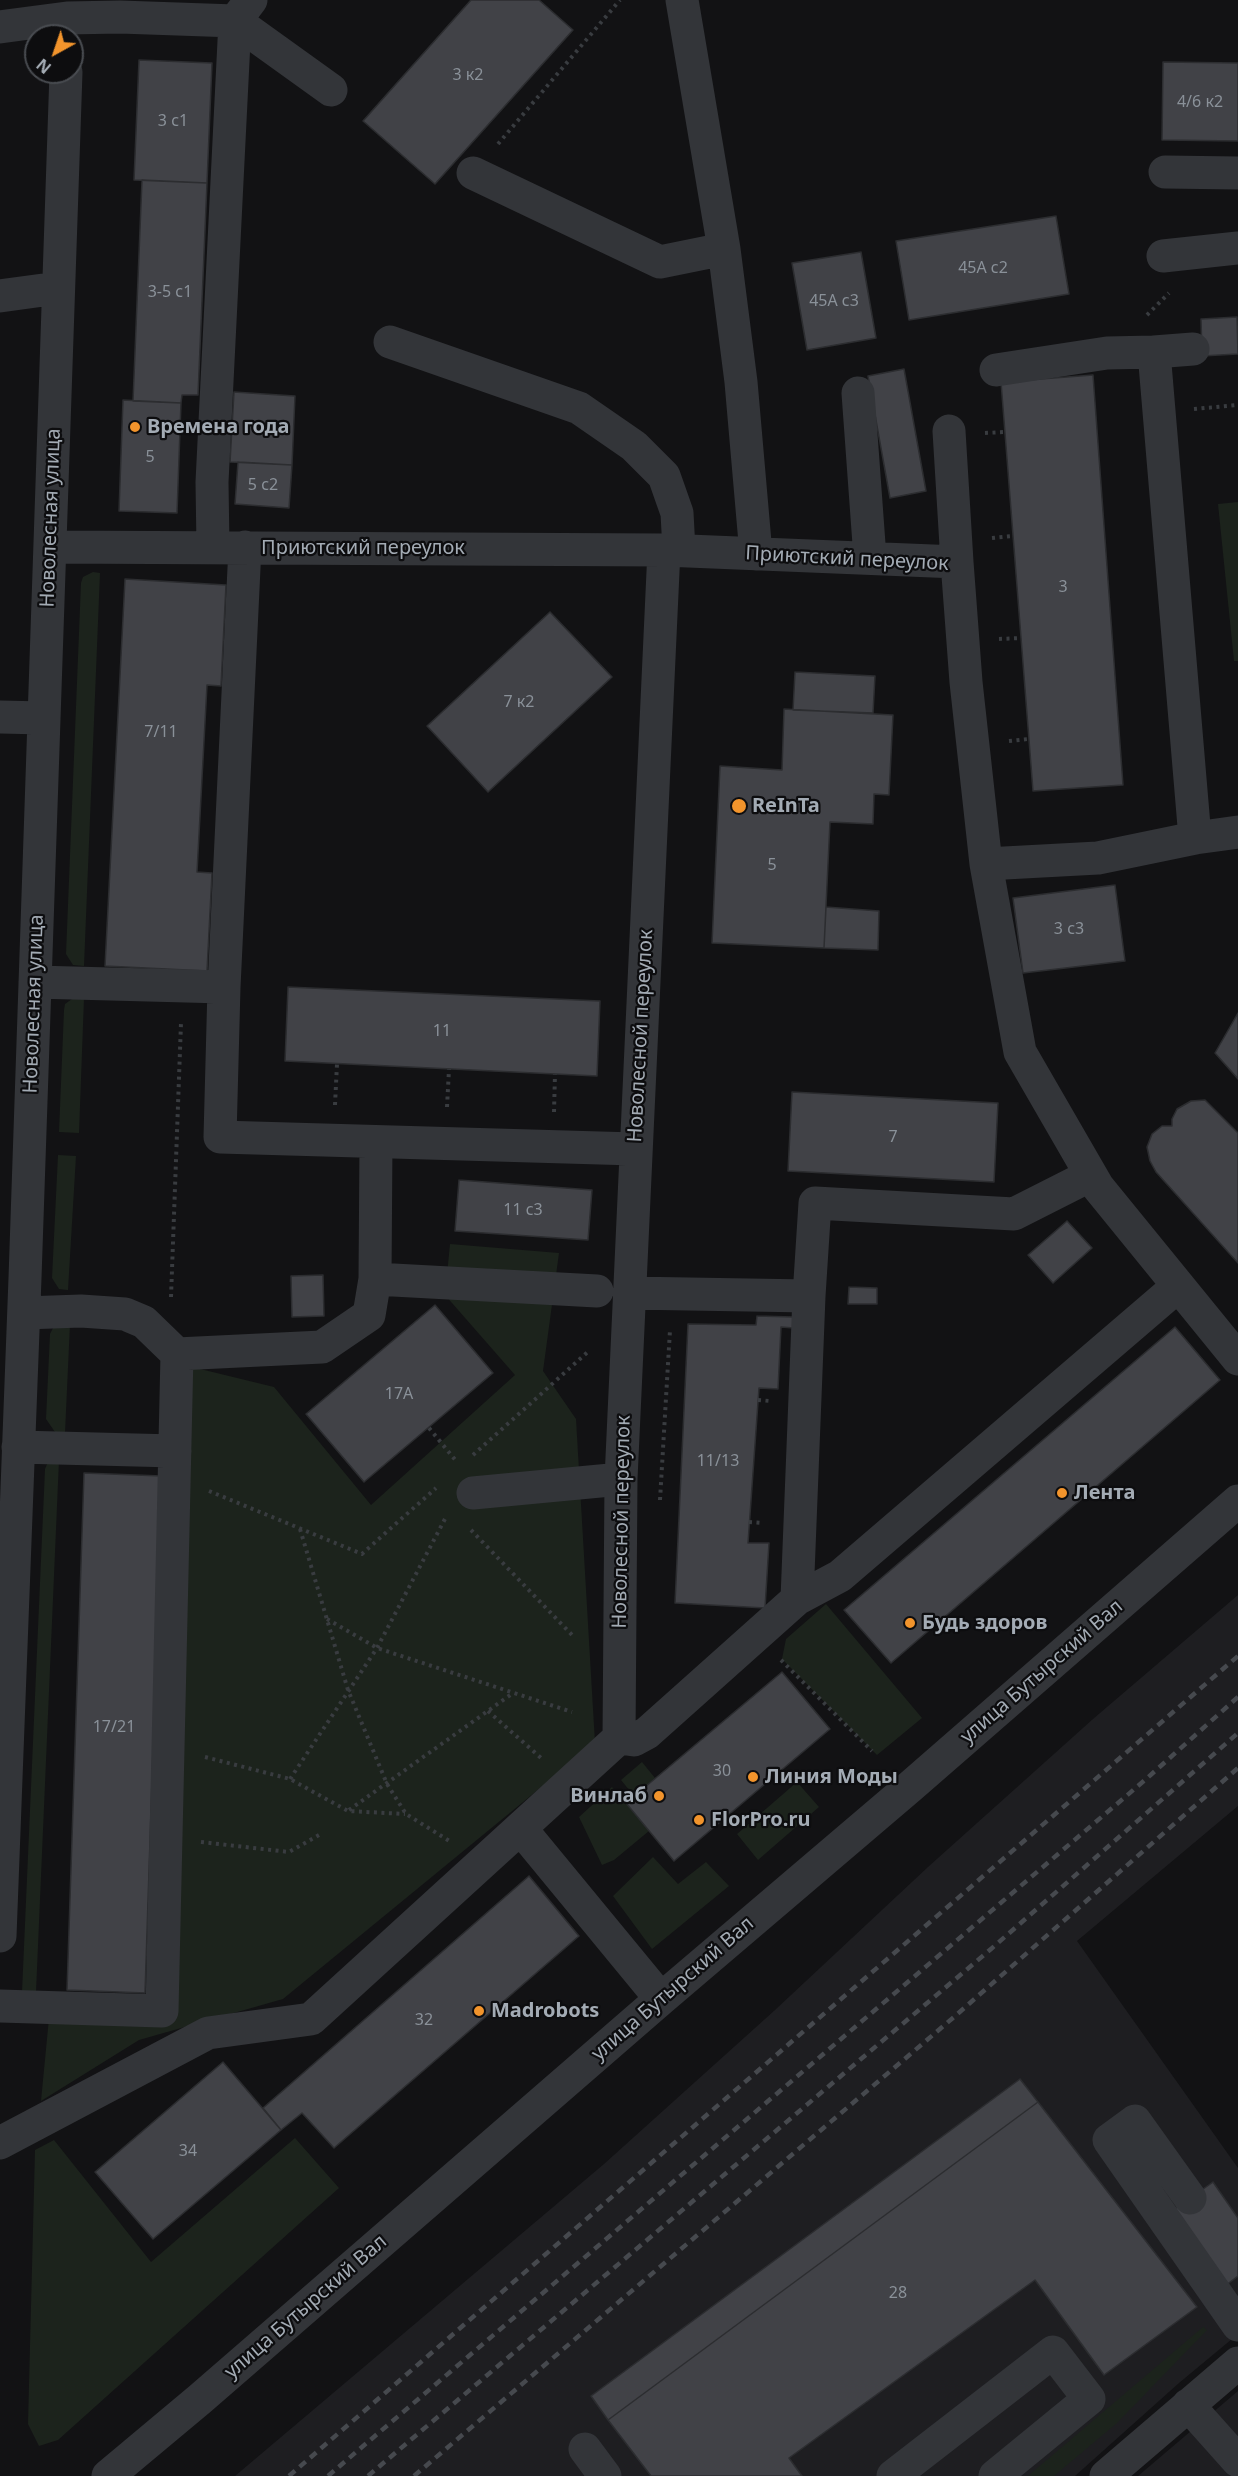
<!DOCTYPE html>
<html>
<head>
<meta charset="utf-8">
<style>
	body { margin:0 }
	#map { position:relative; width:1238px; height:2476px; overflow:hidden; background:#121214; font-family:"Noto Sans",sans-serif }
	canvas { display:block }
	.north { position:absolute; left:24px; top:24px; width:60px; height:60px; box-sizing:border-box; background:#0d0d0f; border:2px solid #494c51; border-radius:50%; rotate:220deg; font-size:16px; font-weight:700; line-height:24px; text-align:center; color:#a3abb4 }
	.north::after { content:''; display:block; margin:auto; width:21px; height:27px; background:#f2942c; clip-path:polygon(50% 0,100% 100%,50% 72%,0 100%) }
</style>
</head>
<body>
<div id="map">
<canvas width="1238" height="2476"></canvas>
<div class="north">N</div>
</div>
<script>
const ctx = document.querySelector('canvas').getContext('2d');
ctx.lineJoin = 'round';
function fill(path, color) {
  ctx.fillStyle = color;
  ctx.fill(path, 'evenodd');
}
function poly(rows) {
  const path = new Path2D();
  for (const r of rows) {
    path.moveTo(r[0], r[1]);
    for (let i = 2; i < r.length; i += 2) path.lineTo(r[i], r[i + 1]);
  }
  return path;
}
function trace(path, color, width, dash) {
  ctx.strokeStyle = color;
  ctx.lineWidth = width;
  ctx.lineCap = dash ? 'butt' : 'round';
  ctx.setLineDash(dash || []);
  ctx.stroke(path);
}
function drawText(font, color, halo, rows, align = 'center') {
  ctx.font = font + ' "Noto Sans",sans-serif';
  ctx.lineWidth = 4.5;
  ctx.setLineDash([]);
  ctx.textBaseline = 'middle';
  ctx.strokeStyle = halo;
  ctx.fillStyle = color;
  for (const [text, x, y, turn = 0] of rows) {
    ctx.save();
    ctx.translate(x, y);
    ctx.rotate((+turn || 0) * Math.PI / 180);
    ctx.textAlign = isNaN(turn) ? turn : align;
    if (halo) ctx.strokeText(text, 0, 0);
    ctx.fillText(text, 0, 0);
    ctx.restore();
  }
}
fill(poly([
	[1238,1595,1238,1806,1077,1941,1238,2168,1238,2334,1179,2383,1075,2476,235,2476,604,2164,775,2010,928,1867,1093,1719],
	[1238,2391,1238,2476,1138,2476]
]), '#1e1e21');
fill(poly([
	[1238,502,1238,661,1234,661,1218,504],
	[93,572,100,573,84,966,73,965,66,954,81,583,83,577],
	[84,998,79,1133,59,1132,64,1010,65,1004,72,999],
	[58,1155,76,1156,68,1290,59,1289,52,1278],
	[450,1244,559,1253,543,1371,576,1419,595,1743,283,1999,139,2040,41,2101,49,2018,169,2021,192,1367,274,1387,371,1505,515,1375,445,1295],
	[70,1324,65,1433,55,1432,46,1419,50,1334,54,1326],
	[59,1460,36,1992,22,1992,45,1469,48,1462],
	[826,1604,922,1718,877,1755,782,1659,786,1639],
	[642,1762,655,1778,634,1796,621,1780],
	[797,1782,819,1807,758,1860,737,1834],
	[612,1787,649,1831,614,1860,602,1865,579,1817],
	[653,1857,678,1884,706,1862,729,1886,652,1949,613,1896],
	[295,2138,339,2188,58,2440,39,2446,28,2424,35,2150,54,2140,151,2262],
	[1203,2327,1207,2330,1117,2423,1054,2476,1028,2476]
]), '#1c231c');
const building = poly([
	[471,0,539,0,573,30,435,184,363,121,471,0],
	[139,60,212,63,207,183,134,180,139,60],
	[1163,62,1238,63,1238,141,1162,140,1163,62],
	[142,180,207,183,198,395,182,395,181,403,133,401,142,180],
	[1056,216,1069,294,909,320,896,241,1056,216],
	[861,252,876,338,807,350,792,263,861,252],
	[1237,317,1238,354,1202,356,1201,319,1237,317],
	[904,369,926,491,890,498,868,376,904,369],
	[1093,375,1123,785,1033,791,1001,382,1093,375],
	[234,392,295,396,292,465,230,462,234,392],
	[123,400,181,403,177,513,119,511,123,400],
	[238,462,292,465,289,508,235,504,238,462],
	[125,579,226,585,221,686,207,685,197,872,212,873,207,971,105,966,125,579],
	[550,612,612,677,488,792,427,726,550,612],
	[795,672,875,676,873,713,793,710,795,672],
	[784,709,893,715,889,795,874,794,873,824,830,822,824,948,712,943,720,766,782,770,784,709],
	[1115,885,1125,961,1023,973,1013,898,1115,885],
	[826,907,879,911,878,950,824,948,826,907],
	[288,987,600,1001,597,1076,285,1061,288,987],
	[1238,1013,1238,1079,1215,1053,1238,1013],
	[792,1092,998,1103,994,1182,788,1171,792,1092],
	[1205,1100,1238,1133,1238,1263,1156,1172,1150,1161,1147,1147,1152,1134,1162,1126,1172,1126,1172,1119,1177,1109,1191,1101,1205,1100],
	[459,1180,592,1190,588,1240,455,1231,459,1180],
	[1067,1221,1092,1248,1053,1283,1028,1255,1067,1221],
	[323,1275,324,1316,292,1317,291,1276,323,1275],
	[849,1287,877,1288,877,1304,848,1304,849,1287],
	[435,1305,493,1373,364,1482,306,1414,435,1305],
	[757,1316,794,1317,794,1328,781,1327,778,1389,759,1388,748,1543,769,1543,765,1608,675,1603,688,1324,756,1325,757,1316],
	[1175,1327,1220,1380,891,1663,844,1610,1175,1327],
	[84,1473,162,1476,145,1993,67,1990,84,1473],
	[782,1672,830,1729,674,1861,626,1803,782,1672],
	[529,1876,579,1936,334,2148,302,2113,281,2130,263,2108,529,1876],
	[223,2062,281,2130,153,2239,95,2172,223,2062],
	[1020,2079,1038,2102,608,2420,591,2396,1020,2079],
	[1038,2102,1197,2307,1104,2375,1035,2280,789,2458,802,2476,651,2476,608,2420,1038,2102],
	[1213,2182,1238,2218,1238,2276,1221,2289,1168,2214,1213,2182]
]);
fill(building, '#414247');
trace(building, '#2c2d30', 1.5);
trace(poly([
	[498,144,620,0],
	[1147,315,1169,293],
	[1194,409,1238,405],
	[985,433,1005,432],
	[992,538,1013,536],
	[999,639,1021,638],
	[1009,741,1028,739],
	[335,1105,337,1064],
	[447,1107,449,1069],
	[554,1112,555,1074],
	[171,1297,181,1023],
	[758,1400,770,1401],
	[429,1428,457,1462],
	[473,1455,590,1350],
	[209,1491,362,1554,436,1488],
	[660,1500,670,1330],
	[749,1522,763,1523],
	[300,1529,348,1690,387,1784,406,1814,451,1842],
	[471,1530,573,1636],
	[327,1619,377,1648,572,1712],
	[781,1660,872,1751],
	[488,1711,541,1758],
	[205,1757,290,1779,348,1811,405,1814],
	[290,1779,377,1648,446,1517],
	[349,1810,513,1693],
	[201,1842,289,1852,319,1835]
]), '#393c40', 4, [3, 4.5]);
trace(poly([
	[682,0,724,249,741,382,756,554],
	[235,21,331,90],
	[0,27,67,18,120,17,235,21,251,0],
	[1165,172,1238,173],
	[473,173,660,262,724,249],
	[1163,256,1238,248],
	[0,296,58,288],
	[390,342,579,408,634,446,664,476,677,513,679,550],
	[1154,352,1193,349],
	[858,393,870,558],
	[949,431,957,562],
	[50,547,664,550,957,562,966,682,986,864,1020,1052,1098,1187,1238,1359],
	[213,547,212,482,235,21],
	[0,717,44,718],
	[1195,838,1238,832],
	[986,864,1098,858,1195,838,1154,352,1107,353,996,370],
	[35,982,224,987,220,1137,635,1149],
	[224,987,245,547],
	[375,1279,597,1291],
	[809,1296,815,1203,1014,1214,1091,1175],
	[24,1313,81,1311,125,1314,144,1322,177,1354],
	[18,1447,175,1451],
	[473,1493,621,1479],
	[797,1599,840,1576,1178,1286],
	[619,1738,634,1740,647,1733,797,1599,809,1296,629,1293],
	[521,1829,661,1999],
	[0,1936,25,1278,66,72],
	[0,2006,162,2011,177,1354,322,1347,369,1315,375,1279,376,1142],
	[0,2143,208,2033,311,2019,619,1738,621,1479,664,550],
	[1190,2198,1135,2121,1109,2140,1238,2325],
	[1188,2405,1238,2461],
	[585,2449,605,2476],
	[108,2476,200,2399,661,1999,911,1786,1238,1501],
	[893,2476,1053,2352,1089,2399,995,2476],
	[1106,2476,1238,2363]
]), '#333539', 33);
trace(poly([
	[289,2476,1238,1656],
	[328,2476,1145,1780,1238,1697],
	[368,2476,991,1949,1238,1733],
	[414,2476,954,2017,1238,1768]
]), '#46494e', 4.5, [8, 6]);
for (const [x, y, r, color] of [
	[135,427,6,"#f2942c"],
	[739,806,8,"#f2942c"],
	[1062,1493,6,"#f2942c"],
	[910,1623,6,"#f2942c"],
	[753,1777,6,"#f2942c"],
	[659,1796,6,"#f2942c"],
	[699,1820,6,"#f2942c"],
	[479,2011,6,"#f2942c"]
]) {
  const dot = new Path2D();
  dot.arc(x, y, r, 0, 2 * Math.PI);
  ctx.fillStyle = color;
  ctx.fill(dot);
  trace(dot, '#0d0d0f', 2);
}
drawText('16px', '#8a9199', null, [
	["3 к2",468,75],
	["4/6 к2",1200,102],
	["3 с1",173,121],
	["45А с2",983,268],
	["3-5 с1",170,292],
	["45А с3",834,301],
	["5",150,457],
	["5 с2",263,485],
	["3",1063,587],
	["7 к2",519,702],
	["7/11",161,732],
	["5",772,865],
	["3 с3",1069,929],
	["11",442,1031],
	["7",893,1137],
	["11 с3",523,1210],
	["17А",399,1394],
	["11/13",718,1461],
	["17/21",114,1727],
	["30",722,1771],
	["32",424,2020],
	["34",188,2151],
	["28",898,2293]
]);
drawText('bold 20px', '#a3abb4', '#0d0d0f', [
	["Времена года",147,427],
	["ReInTa",752,806],
	["Лента",1074,1493],
	["Будь здоров",922,1623],
	["Линия Моды",765,1777],
	["Винлаб",647,1796,"right"],
	["FlorPro.ru",711,1820],
	["Madrobots",491,2011]
], 'left');
drawText('20px', '#a3abb4', '#0d0d0f', [
	["Новолесная улица",51,518,-88],
	["Приютский переулок",363,548],
	["Приютский переулок",847,559,3],
	["Новолесная улица",34,1004,-88],
	["Новолесной переулок",641,1036,-87],
	["Новолесной переулок",622,1522,-89],
	["улица Бутырский Вал",1042,1672,-41],
	["улица Бутырский Вал",673,1989,-41],
	["улица Бутырский Вал",306,2307,-41]
]);
</script>
</body>
</html>
